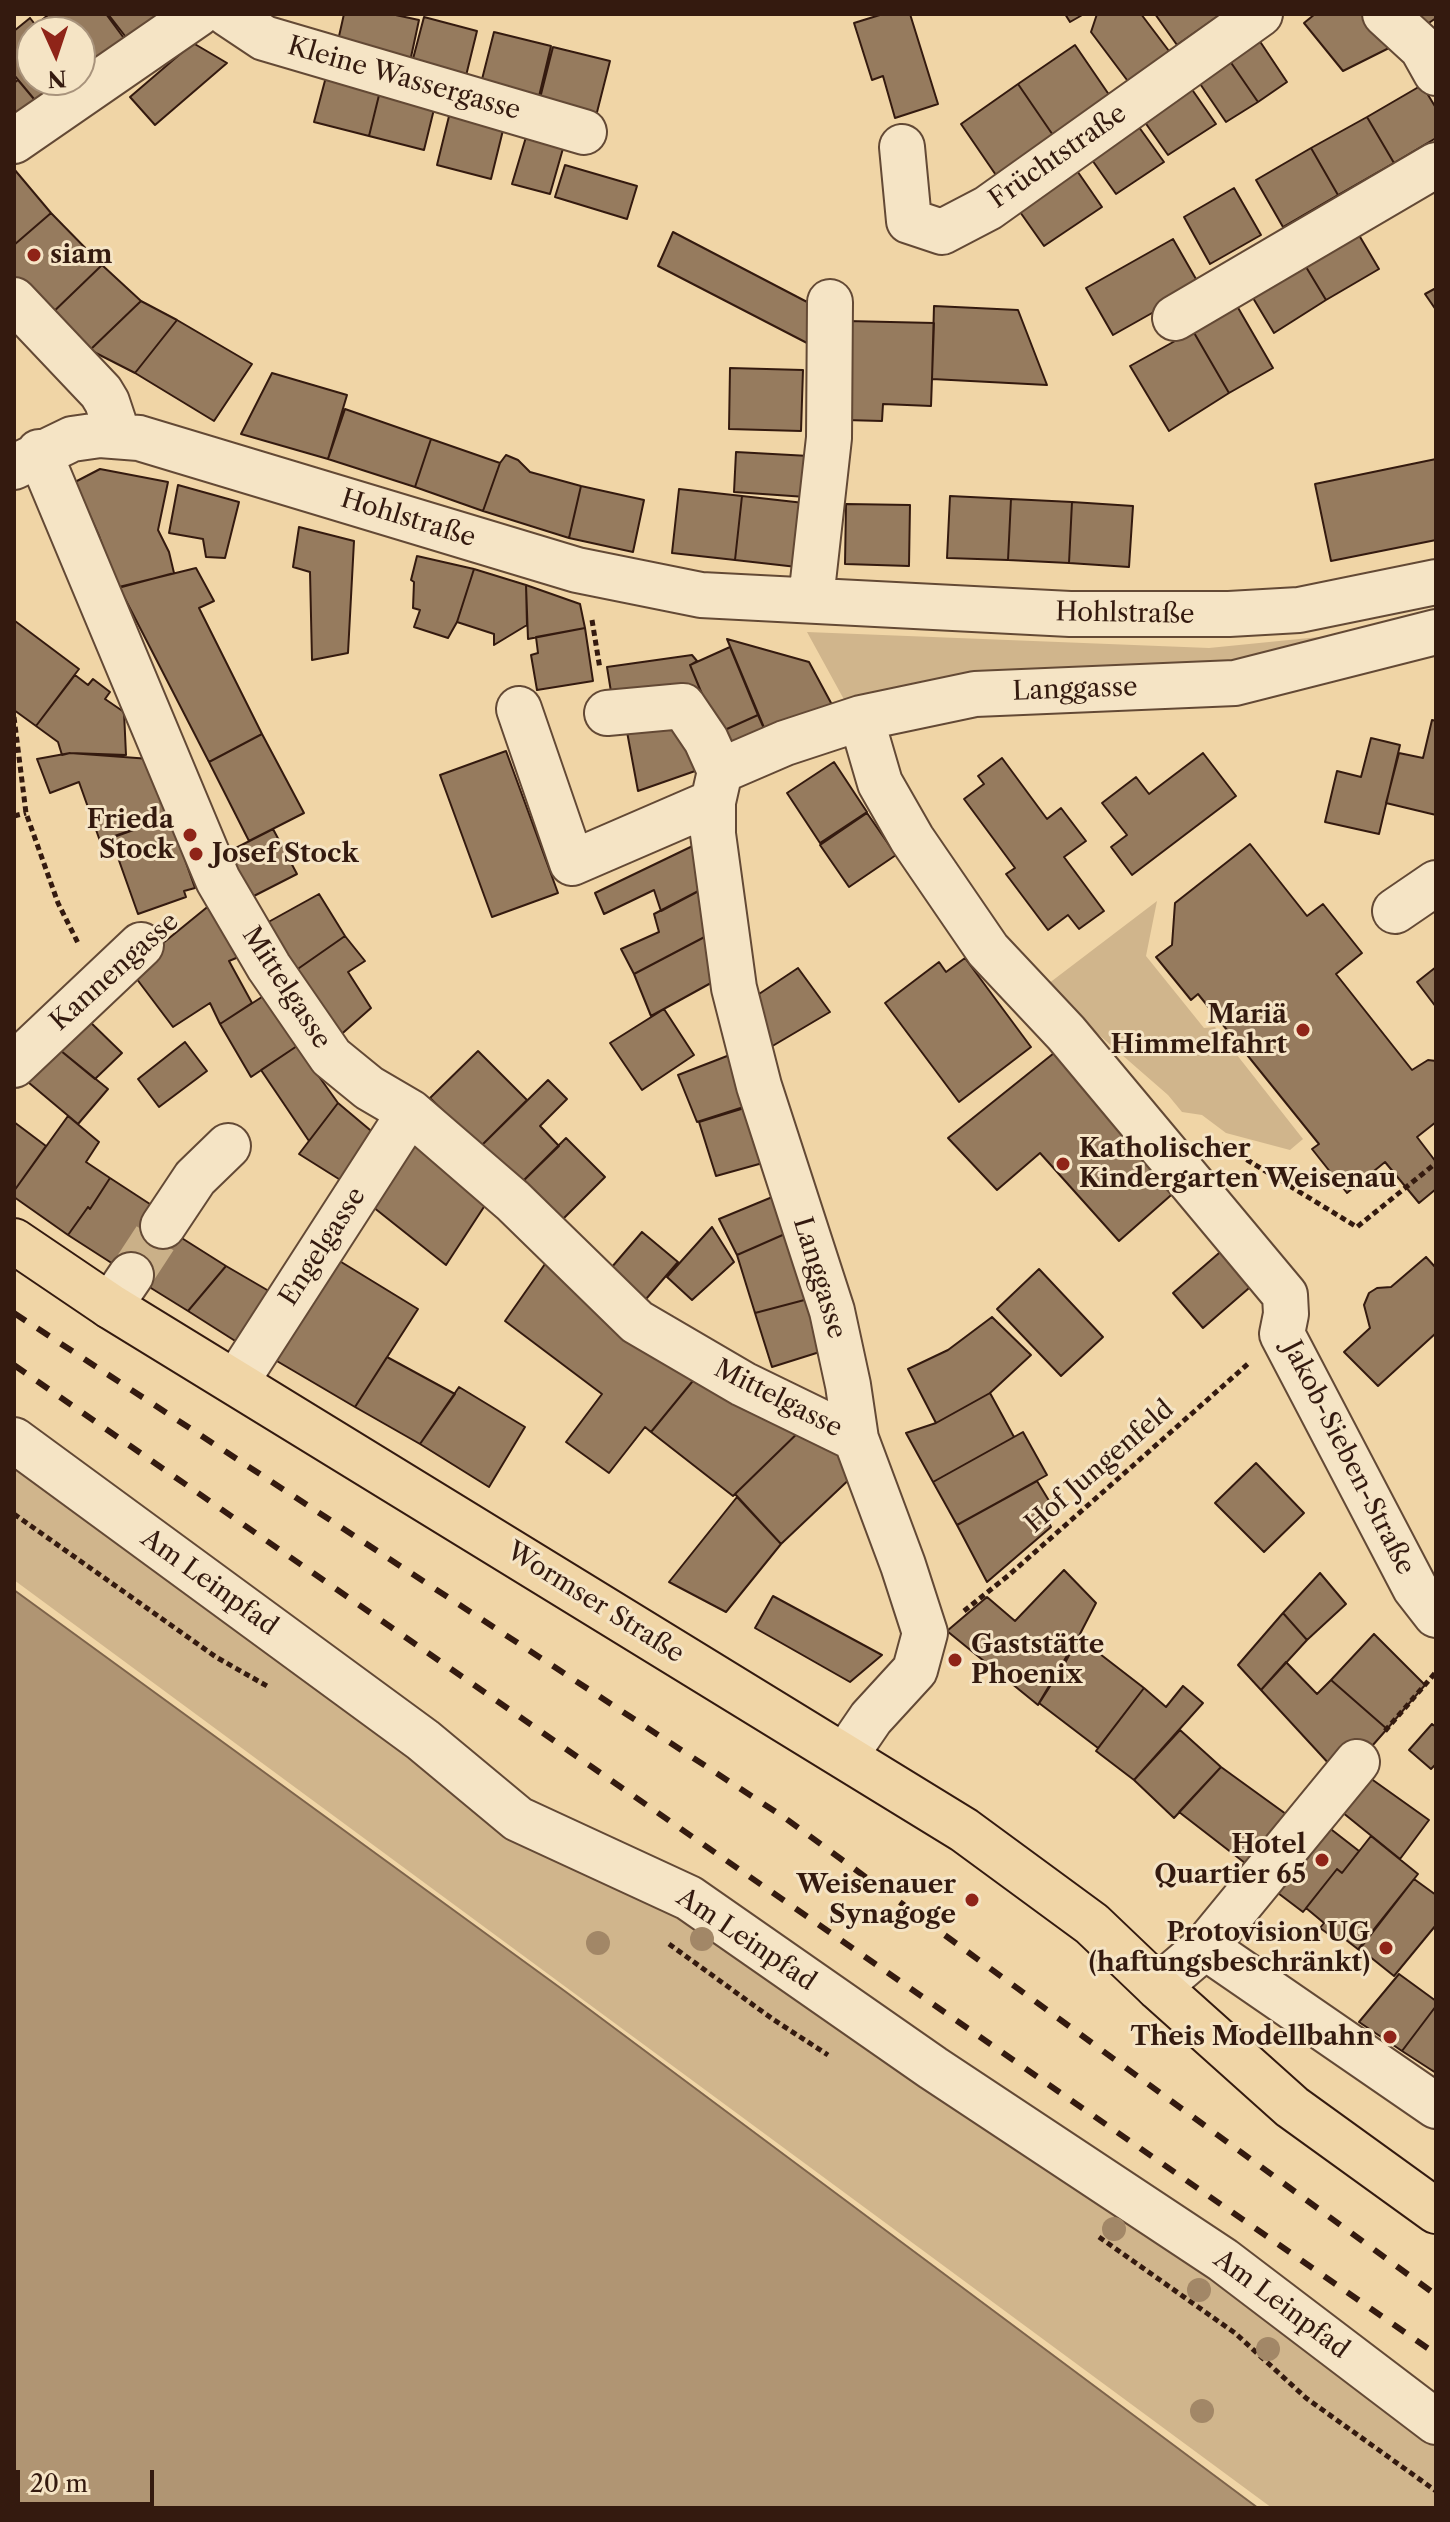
<!DOCTYPE html>
<html>
<head>
<meta charset="utf-8">
<style>
	body { margin:0 }
	#map { position:relative; width:1450px; height:2522px; overflow:hidden; background:#f0d5a6; font-family:"Libre Caslon Text",serif }
	canvas { display:block }
	.frame { position:absolute; inset:0; border:16px solid #341a0f; pointer-events:none }
	.north { position:absolute; left:16px; top:16px; width:80px; height:80px; box-sizing:border-box; background:#f5e4c5; border:2px solid #a8937c; border-radius:50%; rotate:177deg; font-size:22px; font-weight:700; line-height:32px; text-align:center; color:#341a0f }
	.north::after { content:''; display:block; margin:auto; width:28px; height:36px; background:#8f2418; clip-path:polygon(50% 0,100% 100%,50% 72%,0 100%) }
	.scale { position:absolute; left:16px; top:2470px; width:138px; height:36px; box-sizing:border-box; border:4px solid #341a0f; border-top:0; padding-left:10px; font-size:24px; line-height:28px; white-space:nowrap; color:#341a0f; -webkit-text-stroke:6px #f5e4c5; paint-order:stroke }
</style>
</head>
<body>
<div id="map">
<canvas width="1450" height="2522"></canvas>
<div class="frame"></div>
<div class="north">N</div>
<div class="scale">20 m</div>
</div>
<script>
const ctx = document.querySelector('canvas').getContext('2d');
ctx.lineJoin = 'round';
function fill(path, color) {
  ctx.fillStyle = color;
  ctx.fill(path, 'evenodd');
}
function poly(rows) {
  const path = new Path2D();
  for (const r of rows) {
    path.moveTo(r[0], r[1]);
    for (let i = 2; i < r.length; i += 2) path.lineTo(r[i], r[i + 1]);
  }
  return path;
}
function trace(path, color, width, dash) {
  ctx.strokeStyle = color;
  ctx.lineWidth = width;
  ctx.lineCap = dash ? 'butt' : 'round';
  ctx.setLineDash(dash || []);
  ctx.stroke(path);
}
function drawText(font, color, halo, rows, align = 'center') {
  ctx.font = font + ' "Libre Caslon Text",serif';
  ctx.lineWidth = 6;
  ctx.setLineDash([]);
  ctx.textBaseline = 'middle';
  ctx.strokeStyle = halo;
  ctx.fillStyle = color;
  for (const [text, x, y, turn = 0] of rows) {
    ctx.save();
    ctx.translate(x, y);
    ctx.rotate((+turn || 0) * Math.PI / 180);
    ctx.textAlign = isNaN(turn) ? turn : align;
    if (halo) ctx.strokeText(text, 0, 0);
    ctx.fillText(text, 0, 0);
    ctx.restore();
  }
}
fill(poly([
	[1387,626,1267,664,988,681,959,674,847,705,807,632,1209,648,1329,636],
	[1157,901,1146,956,1204,1028,1215,1027,1303,1139,1290,1150,1226,1133,1202,1115,1182,1112,1168,1095,1044,987],
	[14,1458,747,1948,1327,2359,1436,2440,1436,2508,1272,2508,14,1580]
]), '#d0b58c');
const water = poly([
	[14,1590,566,1992,1258,2508,14,2508,14,1590]
]);
fill(water, '#b09573');
trace(water, '#7e644b', 2);
const building = poly([
	[49,14,106,14,132,49,80,70,80,32,51,32,42,20,49,14],
	[108,14,173,14,132,45,108,14],
	[344,14,391,14,419,20,408,71,335,54,344,14],
	[883,14,910,14,938,104,895,118,883,76,872,80,854,23,883,14],
	[1065,14,1084,14,1070,22,1065,14],
	[1097,14,1141,14,1175,59,1133,88,1091,32,1097,14],
	[1155,14,1219,14,1220,15,1177,45,1155,14],
	[1315,14,1376,14,1403,41,1343,71,1304,23,1315,14],
	[1414,14,1436,14,1436,18,1426,25,1414,14],
	[424,17,477,31,463,88,409,74,424,17],
	[30,18,41,32,32,32,32,80,79,80,39,105,14,75,14,31,30,18],
	[1253,31,1287,82,1258,102,1223,51,1253,31],
	[494,32,551,46,536,109,478,95,494,32],
	[193,43,227,63,155,125,130,97,193,43],
	[1075,45,1114,102,1057,141,1018,84,1075,45],
	[553,47,610,61,594,124,537,110,553,47],
	[1223,51,1258,102,1226,122,1192,72,1223,51],
	[327,73,381,87,369,136,314,122,327,73],
	[1184,78,1216,124,1168,155,1137,111,1184,78],
	[18,80,39,105,14,125,14,83,18,80],
	[1018,84,1057,141,1000,181,961,124,1018,84],
	[1422,85,1436,108,1436,138,1394,163,1367,117,1422,85],
	[381,87,436,101,424,150,369,136,381,87],
	[451,108,505,122,491,179,437,165,451,108],
	[1131,116,1164,162,1116,194,1085,150,1131,116],
	[1367,117,1394,163,1338,195,1311,148,1367,117],
	[529,127,566,138,550,194,512,184,529,127],
	[1311,148,1338,195,1283,227,1256,180,1311,148],
	[1071,162,1102,207,1044,246,1013,202,1071,162],
	[565,165,637,186,627,219,555,197,565,165],
	[14,169,51,213,14,245,14,169],
	[1234,188,1261,235,1210,264,1184,217,1234,188],
	[51,213,102,265,46,319,14,283,14,245,51,213],
	[1353,225,1379,269,1326,300,1300,257,1353,225],
	[673,232,809,303,807,343,658,266,673,232],
	[1173,239,1200,286,1113,335,1086,288,1173,239],
	[1300,257,1326,300,1274,333,1247,288,1300,257],
	[102,265,141,301,90,350,46,319,102,265],
	[1436,288,1436,310,1425,294,1436,288],
	[141,301,177,320,135,373,90,350,141,301],
	[934,306,1018,310,1047,385,932,379,934,306],
	[1237,306,1273,368,1229,393,1193,331,1237,306],
	[177,320,252,364,214,421,135,373,177,320],
	[847,321,934,323,931,406,883,404,882,421,845,420,847,321],
	[1193,331,1229,393,1169,431,1130,366,1193,331],
	[730,368,803,370,801,431,729,429,730,368],
	[272,373,347,395,328,459,241,434,272,373],
	[345,409,431,439,415,487,328,459,345,409],
	[431,439,500,463,483,511,415,487,431,439],
	[736,452,809,456,806,497,734,492,736,452],
	[506,455,518,460,530,472,581,486,569,538,483,511,500,463,506,455],
	[1436,459,1436,540,1331,561,1315,484,1436,459],
	[100,469,168,482,158,530,169,552,174,573,118,588,99,536,75,482,100,469],
	[178,485,239,502,225,558,206,557,203,539,169,533,178,485],
	[581,486,644,500,633,552,569,538,581,486],
	[679,489,742,496,735,560,672,553,679,489],
	[742,496,804,503,797,567,735,560,742,496],
	[950,496,1011,499,1008,560,947,558,950,496],
	[1011,499,1072,502,1069,563,1008,560,1011,499],
	[1072,502,1133,506,1129,567,1069,563,1072,502],
	[846,504,910,505,909,566,845,564,846,504],
	[299,527,354,541,348,653,312,660,310,572,293,567,299,527],
	[417,556,474,569,457,622,448,638,414,627,420,610,413,608,414,582,411,580,417,556],
	[196,568,214,601,199,608,262,734,209,762,119,587,196,568],
	[474,569,526,585,527,625,494,645,494,634,457,622,474,569],
	[526,585,580,604,585,628,528,639,526,585],
	[15,621,79,669,36,726,14,710,15,621],
	[585,628,593,681,537,690,531,655,538,653,536,637,585,628],
	[727,639,809,662,837,714,770,742,727,639],
	[730,647,758,715,718,733,690,665,730,647],
	[692,655,697,661,690,665,702,694,612,698,607,667,692,655],
	[75,675,88,685,93,679,110,692,105,699,124,712,126,755,70,753,62,755,58,742,36,726,75,675],
	[758,715,770,742,730,758,718,733,758,715],
	[677,717,698,770,638,791,625,721,677,717],
	[1432,720,1436,721,1436,815,1386,803,1399,753,1423,758,1432,720],
	[262,734,304,813,249,841,209,762,262,734],
	[1371,738,1400,745,1379,834,1325,822,1337,771,1361,777,1371,738],
	[506,751,558,893,492,917,440,775,506,751],
	[70,753,150,759,170,817,100,841,79,782,50,793,37,759,70,753],
	[1203,753,1236,796,1132,875,1111,847,1127,835,1102,803,1136,777,1149,794,1203,753],
	[1002,758,1047,819,1061,808,1086,841,1064,857,1104,911,1079,929,1068,915,1048,930,1006,874,1015,868,964,799,984,784,978,776,1002,758],
	[834,762,867,812,820,843,787,793,834,762],
	[867,813,896,855,849,887,820,845,867,813],
	[170,817,195,888,184,891,186,897,138,914,111,838,170,817],
	[273,829,297,874,248,899,224,854,273,829],
	[703,841,708,886,661,911,654,890,604,914,595,893,703,841],
	[1250,844,1307,916,1323,904,1362,953,1336,974,1412,1070,1428,1060,1436,1061,1436,1122,1417,1137,1436,1162,1436,1189,1419,1203,1385,1162,1347,1193,1312,1149,1319,1144,1198,994,1191,1000,1156,957,1172,945,1175,903,1250,844],
	[708,886,714,932,634,974,621,949,659,932,654,914,708,886],
	[319,894,345,936,292,973,263,925,319,894],
	[211,904,241,956,229,961,252,1003,220,1024,210,1003,173,1027,130,970,211,904],
	[714,932,720,978,651,1016,634,974,714,932],
	[345,936,365,961,348,972,371,1008,336,1039,292,973,345,936],
	[965,958,1031,1047,959,1102,885,1003,939,962,946,972,965,958],
	[1436,967,1436,1007,1417,982,1436,967],
	[798,968,830,1012,764,1051,747,1002,798,968],
	[265,995,297,1046,251,1077,220,1024,265,995],
	[664,1009,694,1055,642,1090,610,1043,664,1009],
	[85,1017,122,1053,95,1079,55,1046,85,1017],
	[185,1042,207,1071,159,1107,138,1079,185,1042],
	[55,1046,108,1089,78,1124,22,1077,55,1046],
	[297,1046,338,1103,309,1141,261,1070,297,1046],
	[478,1051,527,1100,480,1147,430,1098,478,1051],
	[740,1051,753,1104,697,1122,678,1075,740,1051],
	[1054,1053,1178,1189,1119,1241,1040,1153,997,1190,948,1138,1054,1053],
	[548,1080,567,1099,540,1126,559,1146,518,1186,480,1147,548,1080],
	[338,1103,376,1135,342,1181,299,1154,338,1103],
	[754,1105,770,1161,716,1176,699,1122,754,1105],
	[68,1116,99,1142,86,1162,110,1178,90,1209,88,1207,68,1235,14,1197,14,1191,68,1116],
	[14,1122,46,1146,14,1191,14,1122],
	[420,1136,493,1193,446,1265,368,1203,420,1136],
	[566,1138,605,1177,563,1219,524,1180,566,1138],
	[110,1178,156,1208,169,1230,138,1280,68,1235,88,1207,90,1209,110,1178],
	[782,1193,794,1230,737,1255,719,1219,782,1193],
	[712,1227,734,1262,692,1300,667,1277,712,1227],
	[169,1230,226,1266,188,1311,138,1280,169,1230],
	[794,1230,812,1298,755,1313,737,1255,794,1230],
	[642,1232,678,1262,640,1306,605,1275,642,1232],
	[1226,1247,1256,1282,1203,1328,1173,1293,1226,1247],
	[552,1254,701,1371,651,1432,645,1427,609,1473,566,1442,602,1394,505,1321,552,1254],
	[333,1257,418,1309,355,1407,270,1357,333,1257],
	[1426,1257,1436,1268,1436,1333,1378,1386,1344,1352,1370,1328,1364,1305,1369,1293,1377,1288,1391,1287,1426,1257],
	[226,1266,274,1294,240,1344,188,1311,226,1266],
	[1039,1269,1103,1337,1061,1376,997,1309,1039,1269],
	[812,1298,826,1350,772,1367,755,1313,812,1298],
	[992,1317,1031,1355,990,1393,936,1423,908,1369,948,1350,992,1317],
	[387,1357,455,1394,420,1444,355,1407,387,1357],
	[701,1371,807,1424,733,1496,651,1432,701,1371],
	[459,1387,525,1427,489,1487,420,1444,459,1387],
	[990,1393,1014,1437,933,1482,906,1433,936,1423,990,1393],
	[807,1424,857,1472,781,1544,735,1494,807,1424],
	[1023,1432,1047,1475,957,1525,933,1482,1023,1432],
	[1256,1463,1304,1513,1264,1552,1215,1503,1256,1463],
	[1037,1481,1051,1504,1042,1509,1051,1527,987,1582,957,1525,1037,1481],
	[737,1497,781,1544,726,1612,669,1582,737,1497],
	[1064,1570,1096,1603,1065,1663,1038,1705,947,1631,987,1597,1015,1621,1064,1570],
	[1320,1573,1346,1604,1307,1640,1283,1613,1320,1573],
	[773,1596,882,1655,850,1682,755,1628,773,1596],
	[1283,1613,1307,1640,1261,1690,1238,1665,1283,1613],
	[1374,1634,1425,1685,1387,1729,1331,1680,1374,1634],
	[1078,1637,1144,1688,1098,1748,1039,1703,1078,1637],
	[1286,1662,1317,1694,1331,1680,1387,1729,1343,1779,1261,1690,1286,1662],
	[1183,1686,1203,1703,1134,1780,1096,1751,1144,1688,1166,1707,1183,1686],
	[1432,1724,1436,1727,1436,1764,1431,1769,1409,1750,1432,1724],
	[1180,1730,1221,1767,1174,1818,1134,1780,1180,1730],
	[1221,1767,1297,1822,1254,1870,1179,1812,1221,1767],
	[1363,1773,1429,1820,1400,1859,1337,1808,1363,1773],
	[1323,1823,1359,1851,1342,1873,1337,1869,1303,1912,1270,1887,1323,1823],
	[1371,1836,1418,1874,1359,1950,1341,1936,1338,1941,1320,1928,1324,1923,1306,1908,1337,1869,1342,1873,1371,1836],
	[1414,1879,1436,1895,1436,1925,1394,1976,1359,1948,1414,1879],
	[1399,1974,1436,2001,1436,2006,1402,2051,1359,2022,1399,1974],
	[1436,2006,1436,2073,1402,2051,1436,2006]
]);
fill(building, '#967b5e');
trace(building, '#341a0f', 2);
trace(poly([
	[131,1275,163,1226]
]), '#cab088', 44, [44, 22]);
const minor = poly([
	[228,14,264,38,584,132],
	[1385,14,1422,48,1436,73],
	[14,141,198,14],
	[902,147,909,221,942,232,988,208,1260,14],
	[14,300,101,392,107,402,118,435],
	[1175,318,1436,165],
	[39,452,218,880,269,967,331,1057,369,1088,410,1112,513,1201,637,1322,743,1384,856,1439],
	[14,467,72,439,100,435,139,438,577,570,701,595,1070,614,1229,614,1299,610,1436,582],
	[811,599,829,438,830,302],
	[519,709,572,863,713,802],
	[607,713,683,706,706,740,720,771],
	[861,718,880,783,912,839,988,950,1066,1033,1285,1295,1286,1314,1282,1334,1415,1588,1436,1615],
	[1395,911,1436,883],
	[14,1065,141,945],
	[163,1226,195,1178,228,1146],
	[110,1306,131,1275],
	[236,1382,410,1112],
	[14,1440,423,1740,518,1819,689,1898,933,2068,1223,2260,1436,2422],
	[845,1756,871,1718,915,1670,925,1633,903,1565,856,1439,848,1385,832,1311,759,1086,734,988,713,834,713,802,720,771,785,743,861,718,975,694,1235,683,1436,632],
	[1205,1947,1357,1762],
	[1158,1987,1205,1947,1436,2106]
]);
const major = poly([
	[14,1241,110,1306,964,1830,1092,1924,1158,1987,1292,2107,1436,2211]
]);
trace(minor, '#634935', 48);
trace(major, '#341a0f', 48);
trace(poly([
	[592,620,600,669],
	[14,717,26,813,58,903,79,945],
	[14,816,26,813],
	[1221,1144,1357,1227,1436,1163],
	[14,1514,216,1657,267,1686],
	[964,1611,1009,1575,1249,1363],
	[1385,1731,1436,1672],
	[669,1944,774,2020,828,2055],
	[1099,2237,1235,2333,1306,2398,1436,2491]
]), '#341a0f', 5, [6, 4]);
trace(minor, '#f5e4c5', 44);
trace(major, '#f0d5a6', 44);
trace(poly([
	[14,1313,785,1818,1436,2295],
	[14,1365,1436,2354]
]), '#341a0f', 6, [14, 14]);
ctx.fillStyle = '#a28767';
for (const [x, y] of [
	[702,1939],
	[598,1943],
	[1114,2229],
	[1199,2290],
	[1268,2349],
	[1202,2411]
]) {
  ctx.beginPath();
  ctx.arc(x, y, 12, 0, 2 * Math.PI);
  ctx.fill();
}
for (const [x, y, r, color] of [
	[34,255,8,"#8f2418"],
	[190,835,8,"#8f2418"],
	[196,854,8,"#8f2418"],
	[1303,1030,8,"#8f2418"],
	[1063,1164,8,"#8f2418"],
	[955,1660,8,"#8f2418"],
	[1322,1860,8,"#8f2418"],
	[972,1900,8,"#8f2418"],
	[1386,1948,8,"#8f2418"],
	[1390,2037,8,"#8f2418"]
]) {
  const dot = new Path2D();
  dot.arc(x, y, r, 0, 2 * Math.PI);
  ctx.fillStyle = color;
  ctx.fill(dot);
  trace(dot, '#f5e4c5', 3);
}
drawText('26px', '#341a0f', '#f5e4c5', [
	["Kleine Wassergasse",404,79,16],
	["Früchtstraße",1058,157,-35],
	["Hohlstraße",408,519,17],
	["Hohlstraße",1125,614,1],
	["Langgasse",1075,690,-2],
	["Kannengasse",115,972,-42],
	["Mittelgasse",286,988,57],
	["Engelgasse",323,1247,-57],
	["Langgasse",819,1278,73],
	["Mittelgasse",778,1399,27],
	["Jakob-Sieben-Straße",1348,1458,63],
	["Hof Jungenfeld",1100,1467,-41],
	["Am Leinpfad",209,1583,36],
	["Wormser Straße",595,1603,32],
	["Am Leinpfad",746,1940,34],
	["Am Leinpfad",1281,2305,37]
]);
drawText('bold 26px', '#341a0f', '#f5e4c5', [
	["siam",50,255,"left"],
	["Frieda",174,820],
	["Stock",174,850],
	["Josef Stock",212,854,"left"],
	["Mariä",1287,1015],
	["Himmelfahrt",1287,1045],
	["Katholischer",1079,1149,"left"],
	["Kindergarten Weisenau",1079,1179,"left"],
	["Gaststätte",971,1645,"left"],
	["Phoenix",971,1675,"left"],
	["Hotel",1306,1845],
	["Quartier 65",1306,1875],
	["Weisenauer",956,1885],
	["Synagoge",956,1915],
	["Protovision UG",1370,1933],
	["(haftungsbeschränkt)",1370,1963],
	["Theis Modellbahn",1374,2037]
], 'right');
</script>
</body>
</html>
